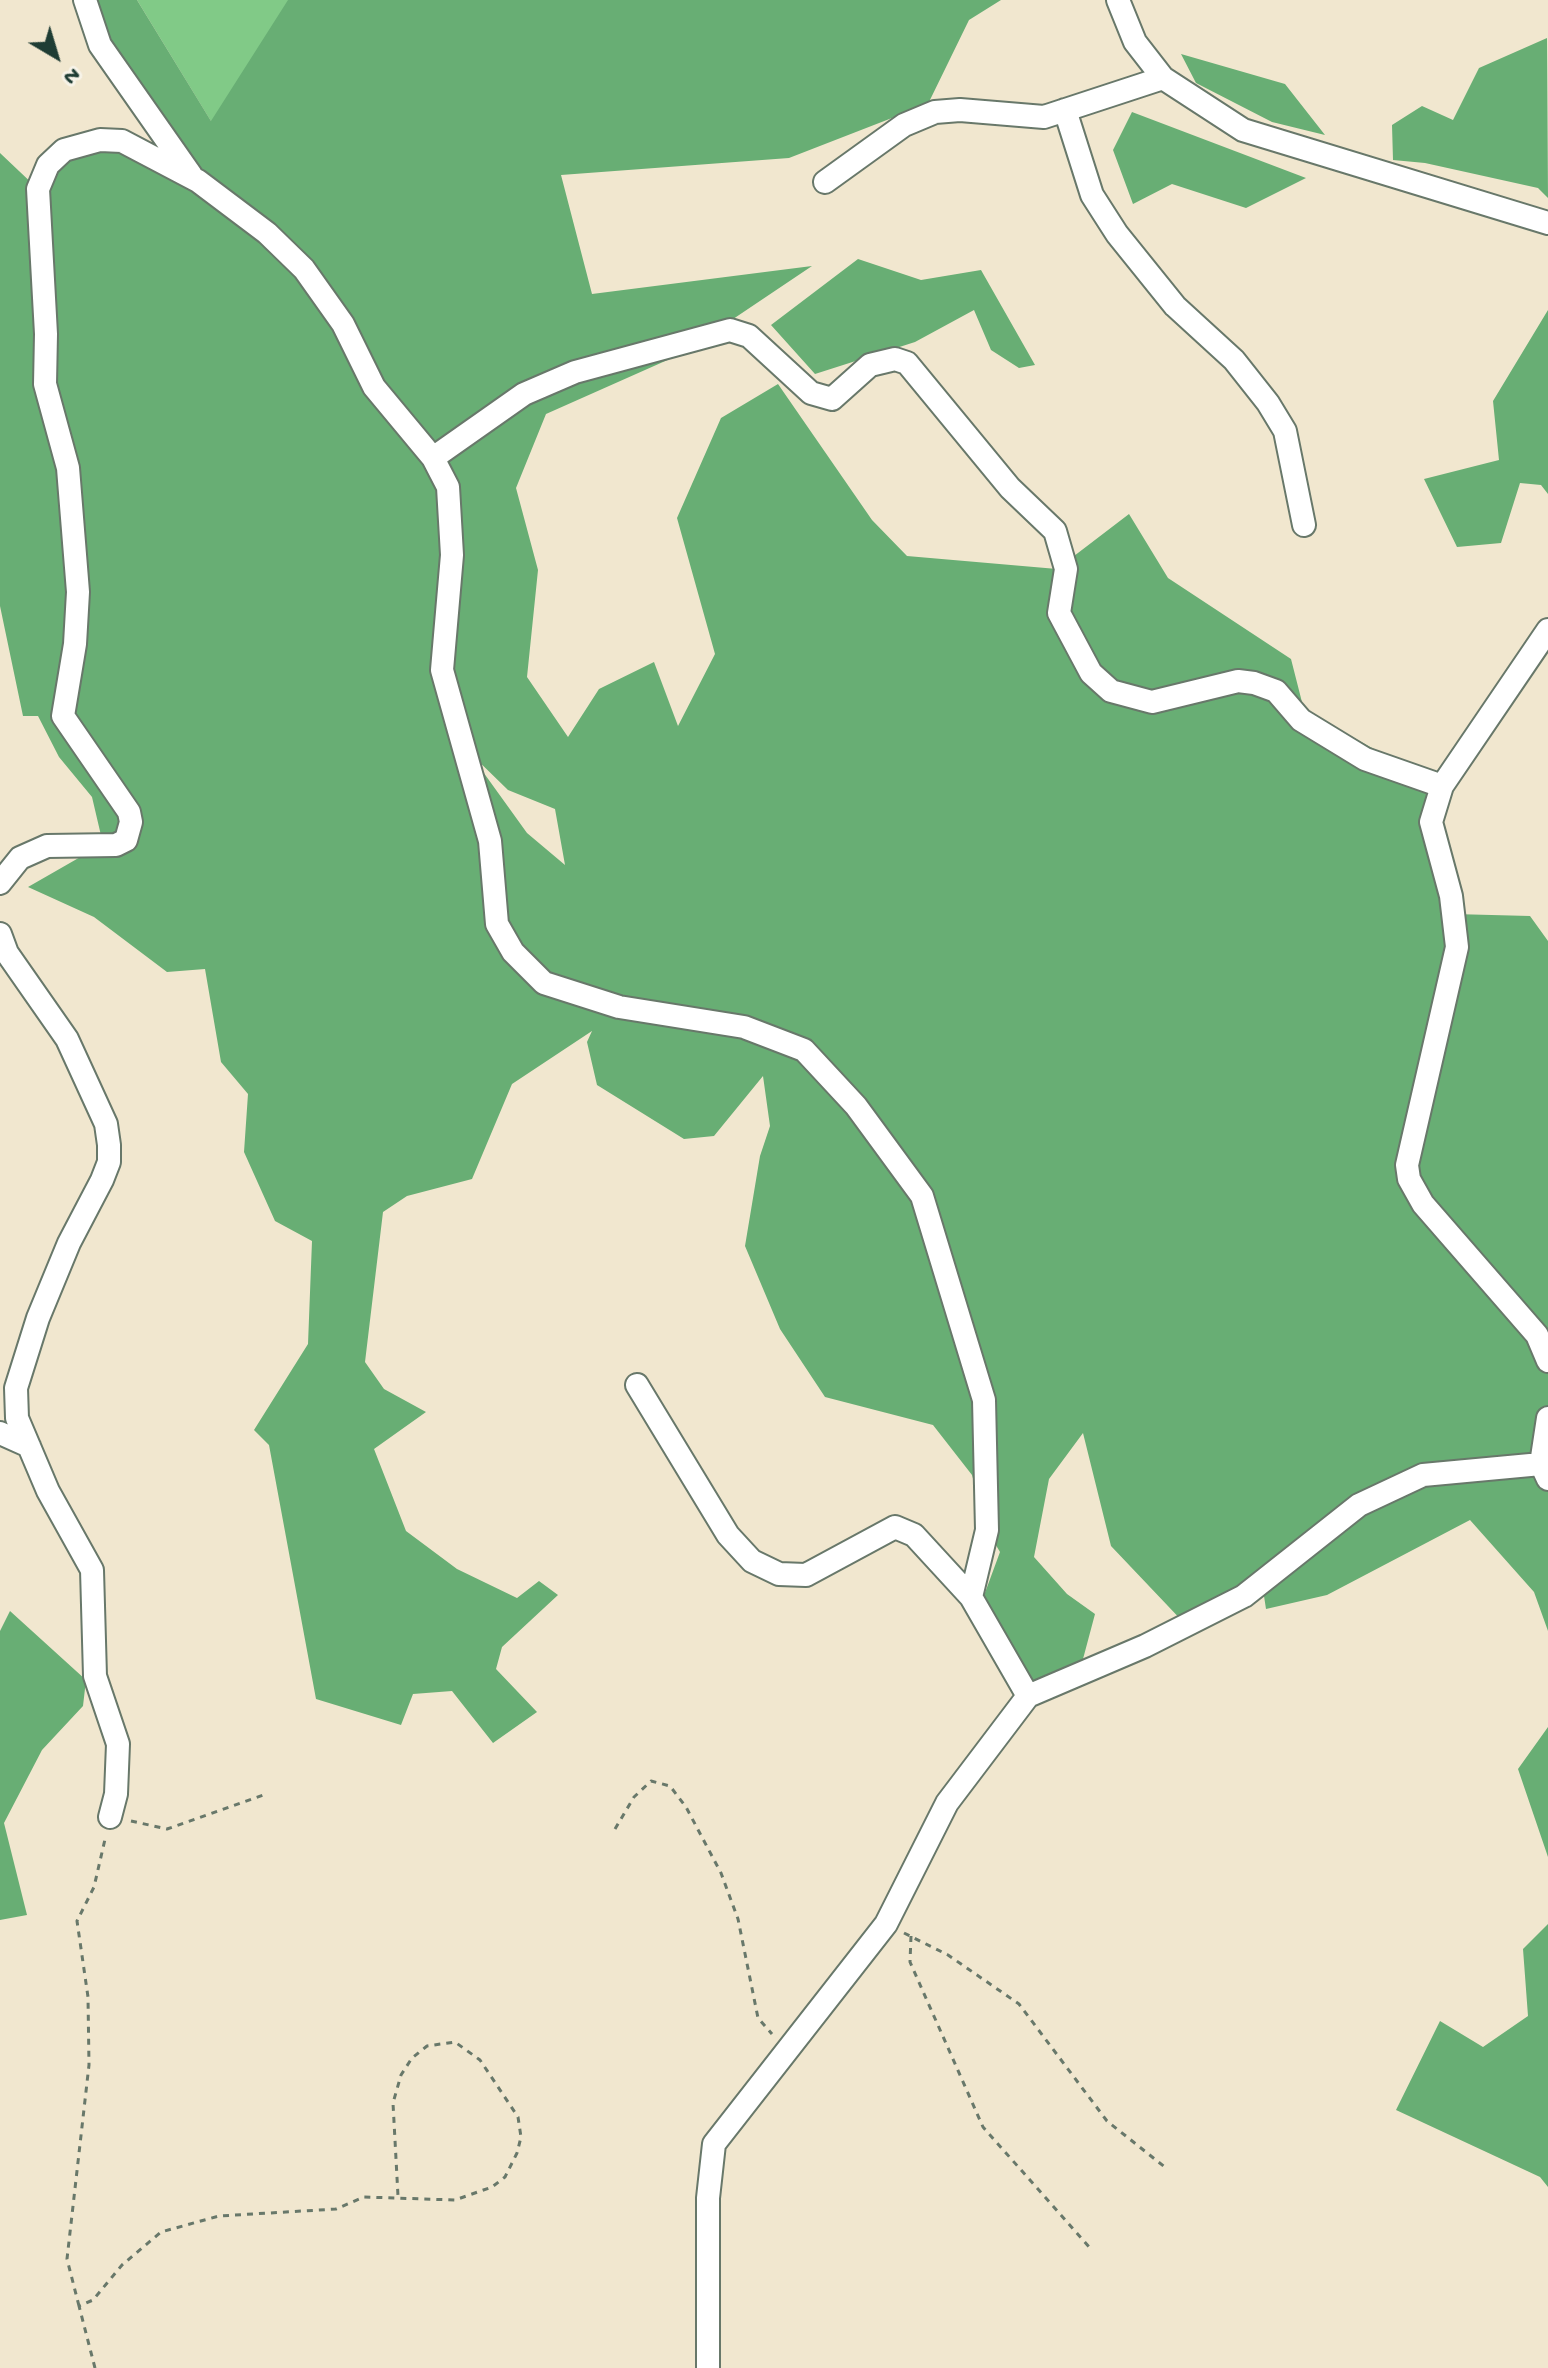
<!DOCTYPE html>
<html>
<head>
<meta charset="utf-8">
<style>
	body { margin:0 }
	#map { position:relative; width:1548px; height:2368px; overflow:hidden; background:#f1e7cf; font-family:"Gochi Hand",sans-serif }
	canvas { display:block }
	.north { position:absolute; left:16px; top:16px; width:80px; height:80px; -webkit-text-stroke:6px #f7f3e8; paint-order:stroke; rotate:142deg; font-size:22px; font-weight:700; line-height:32px; text-align:center; color:#1f3d34 }
	.north::after { content:''; display:block; margin:auto; width:28px; height:36px; background:#1f3d34; clip-path:polygon(50% 0,100% 100%,50% 72%,0 100%) }
</style>
</head>
<body>
<div id="map">
<canvas width="1548" height="2368"></canvas>
<div class="north">N</div>
</div>
<script>
const ctx = document.querySelector('canvas').getContext('2d');
ctx.lineJoin = 'round';
function fill(path, color) {
  ctx.fillStyle = color;
  ctx.fill(path, 'evenodd');
}
function poly(rows) {
  const path = new Path2D();
  for (const r of rows) {
    path.moveTo(r[0], r[1]);
    for (let i = 2; i < r.length; i += 2) path.lineTo(r[i], r[i + 1]);
  }
  return path;
}
function trace(path, color, width, dash) {
  ctx.strokeStyle = color;
  ctx.lineWidth = width;
  ctx.lineCap = dash ? 'butt' : 'round';
  ctx.setLineDash(dash || []);
  ctx.stroke(path);
}
fill(poly([
	[137,0,291,0,217,131]
]), '#81ca87');
fill(poly([
	[92,0,137,0,211,121,288,0,1001,0,969,20,928,104,789,158,561,175,592,294,812,266,681,354,546,414,516,488,538,570,527,677,568,737,599,689,654,662,678,726,715,654,677,518,721,418,778,384,872,520,907,556,1057,569,1129,514,1168,578,1291,659,1304,710,1433,782,1453,914,1530,916,1548,941,1548,1631,1534,1592,1470,1520,1327,1595,1266,1609,1260,1570,1186,1625,1111,1546,1083,1433,1049,1479,1034,1557,1067,1594,1095,1614,1079,1674,1028,1696,979,1609,1000,1552,987,1530,972,1475,933,1425,825,1397,780,1329,745,1246,760,1156,770,1126,763,1076,714,1136,684,1139,597,1085,587,1042,592,1031,512,1084,472,1179,407,1196,383,1212,365,1362,384,1389,426,1412,374,1449,406,1531,457,1569,517,1598,539,1581,558,1595,502,1647,496,1669,537,1712,493,1743,452,1691,413,1694,401,1725,316,1699,269,1445,254,1430,308,1344,312,1241,275,1221,244,1152,248,1094,221,1062,205,969,167,972,94,917,28,887,103,844,92,797,59,757,38,716,23,716,0,606,0,153,38,189,64,150,155,147,180,165,147,114],
	[468,751,508,790,555,809,565,865,527,833],
	[1547,38,1548,198,1538,188,1425,163,1393,160,1392,125,1422,106,1453,120,1479,68],
	[1181,54,1285,84,1325,135,1272,122,1196,83],
	[1132,112,1306,178,1246,208,1172,184,1133,204,1113,150],
	[858,259,921,280,981,270,1035,365,1019,368,991,350,974,310,915,342,815,374,771,325],
	[1548,310,1548,494,1541,485,1520,483,1501,543,1457,547,1424,479,1499,460,1493,401],
	[10,1611,86,1680,83,1706,42,1750,4,1823,27,1915,0,1920,0,1631],
	[1548,1727,1548,1857,1518,1769],
	[1548,1924,1548,2187,1540,2177,1396,2110,1440,2021,1483,2047,1528,2016,1523,1949]
]), '#68ae74');
const minor = poly([
	[85,0,100,45,191,175],
	[1118,0,1135,42,1163,78,1243,130,1548,223],
	[1065,110,1092,195,1117,234,1175,306,1234,360,1268,403,1285,431,1304,525],
	[825,182,904,125,935,112,960,110,1044,117,1163,78],
	[1548,630,1442,786,1431,822,1451,896,1457,947,1407,1165,1409,1179,1423,1204,1537,1335,1548,1361],
	[0,883,20,858,47,846,116,845,126,840,131,822,129,812,63,716,75,644,78,592,68,468,45,384,46,334,38,189,48,165,64,150,100,140,122,141,198,181,267,233,304,269,343,324,374,387,433,458],
	[0,934,7,953,67,1039,106,1124,109,1145,109,1162,102,1180,69,1243,38,1318,16,1388,17,1418,48,1491,92,1570,95,1676,118,1744,116,1794,110,1817],
	[637,1385,728,1535,752,1561,779,1574,806,1575,895,1527,914,1535,971,1597],
	[1548,1418,1541,1464,1548,1479],
	[0,1433,29,1446],
	[1028,1696,971,1597,987,1530,984,1400,922,1196,856,1106,804,1050,744,1027,619,1007,544,983,513,952,497,924,490,841,442,670,452,555,448,487,433,458,524,394,575,372,730,330,749,336,811,393,832,399,870,365,895,359,907,363,1010,488,1055,531,1066,569,1059,613,1091,673,1111,691,1152,702,1238,681,1254,683,1276,691,1301,720,1365,759,1442,786],
	[708,2368,708,2198,714,2144,886,1924,947,1803,1028,1696,1145,1646,1244,1596,1359,1505,1423,1475,1541,1464]
]);
trace(minor, '#68786a', 26);
trace(poly([
	[131,1821,167,1829,266,1794],
	[615,1829,634,1797,651,1781,670,1786,686,1807,721,1873,738,1919,758,2018,772,2034],
	[904,1933,948,1955,1019,2004,1107,2121,1166,2168],
	[911,1936,910,1962,983,2127,1090,2248],
	[79,2306,67,2259,89,2065,88,1997,77,1921,94,1887,106,1835],
	[95,2368,79,2306,93,2300,122,2265,161,2232,219,2216,336,2209,364,2197,455,2200,492,2187,505,2177,517,2153,521,2137,518,2117,480,2060,455,2042,427,2046,412,2058,401,2075,393,2103,398,2196]
]), '#68786a', 3, [6, 6]);
trace(minor, '#fff', 22);
</script>
</body>
</html>
